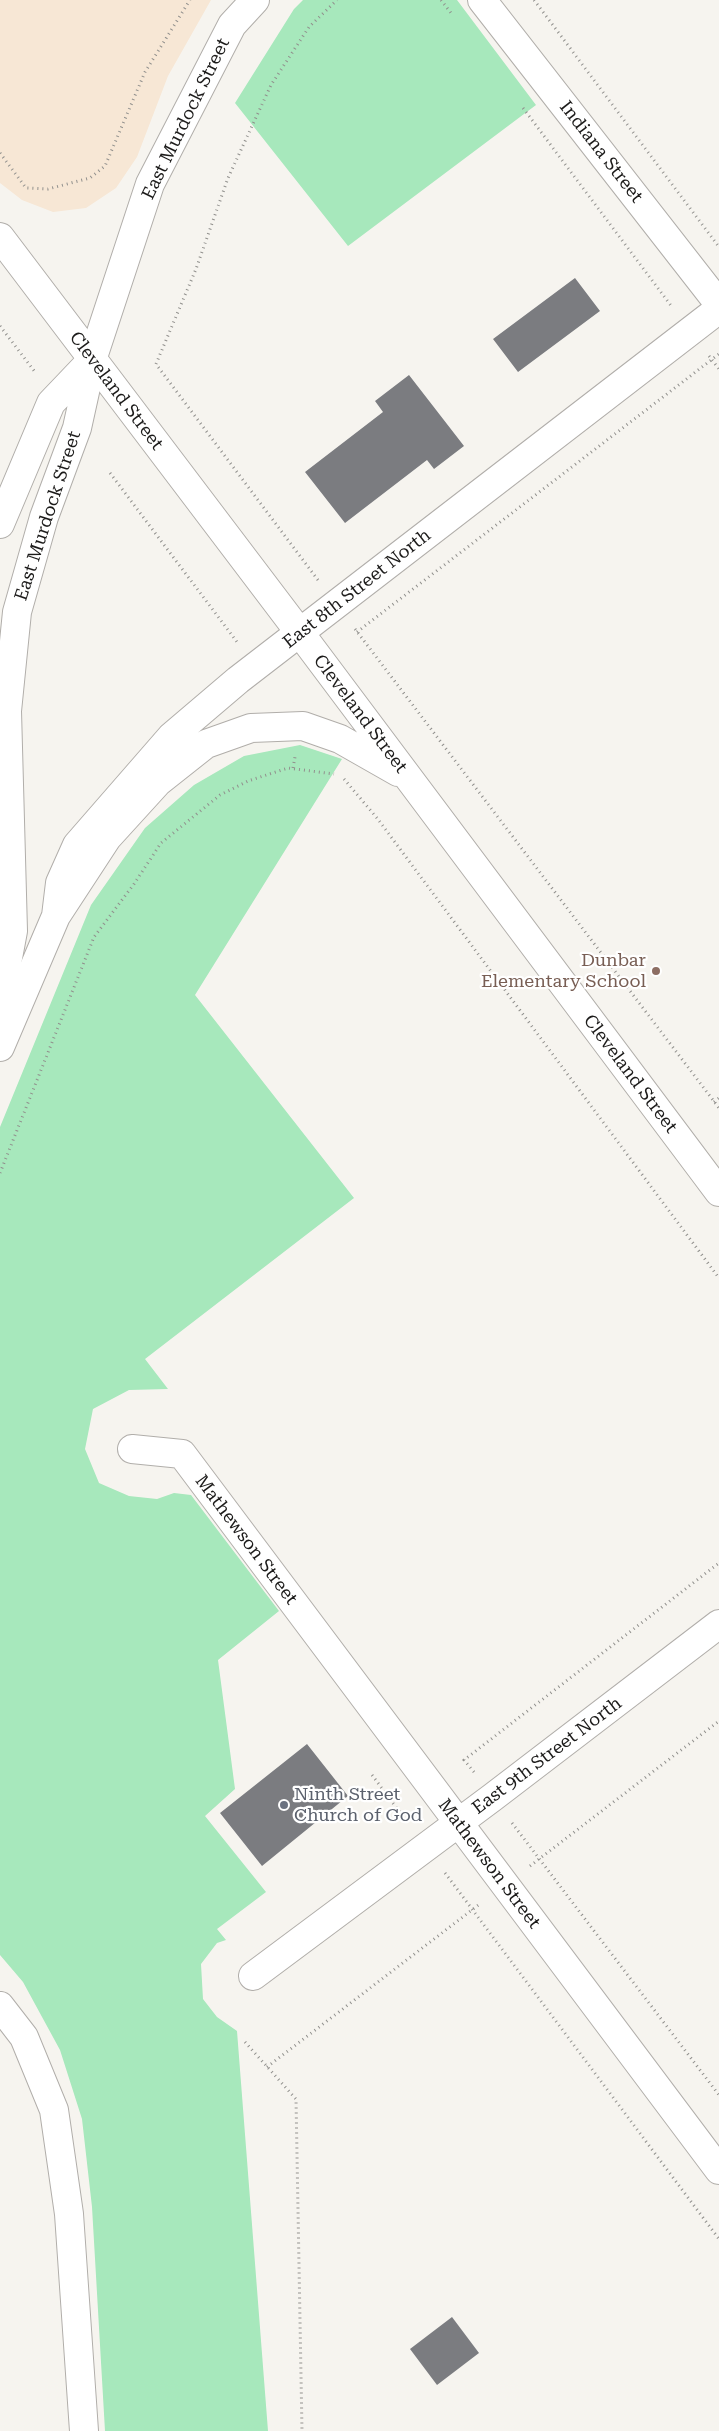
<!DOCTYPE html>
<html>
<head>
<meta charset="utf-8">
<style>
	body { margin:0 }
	canvas { display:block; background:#f6f4ef }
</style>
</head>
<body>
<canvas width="719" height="2431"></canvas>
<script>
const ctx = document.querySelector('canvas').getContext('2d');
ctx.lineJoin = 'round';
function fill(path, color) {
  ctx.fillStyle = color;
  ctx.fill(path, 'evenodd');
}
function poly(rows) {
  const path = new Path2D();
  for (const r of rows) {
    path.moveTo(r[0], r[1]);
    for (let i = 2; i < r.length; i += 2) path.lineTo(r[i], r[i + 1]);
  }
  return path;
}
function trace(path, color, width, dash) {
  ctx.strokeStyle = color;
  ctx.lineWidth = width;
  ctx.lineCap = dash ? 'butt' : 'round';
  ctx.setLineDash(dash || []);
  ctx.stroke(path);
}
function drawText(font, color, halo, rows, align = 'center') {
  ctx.font = font + ' "Roboto Serif",serif';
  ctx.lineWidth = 4.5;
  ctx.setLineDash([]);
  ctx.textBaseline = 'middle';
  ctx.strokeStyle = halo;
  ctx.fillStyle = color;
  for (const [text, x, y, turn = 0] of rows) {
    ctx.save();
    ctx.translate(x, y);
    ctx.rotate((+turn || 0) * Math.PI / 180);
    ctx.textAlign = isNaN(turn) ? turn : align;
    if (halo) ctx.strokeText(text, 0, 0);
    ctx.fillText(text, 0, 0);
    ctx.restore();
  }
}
fill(poly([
	[0,0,211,0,168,76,137,157,116,188,86,208,53,212,22,200,0,183]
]), '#f7e7d5');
fill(poly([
	[303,0,457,0,536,105,348,246,235,103,294,9],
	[300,745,342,759,195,995,354,1198,145,1359,168,1389,129,1390,93,1409,85,1449,99,1483,129,1496,157,1499,174,1493,191,1495,279,1611,218,1660,235,1789,205,1816,266,1892,217,1929,226,1940,217,1943,201,1964,203,1999,217,2017,237,2031,268,2431,105,2431,92,2207,82,2119,60,2050,23,1982,0,1955,0,1127,91,905,145,828,194,785,244,756]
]), '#a7e8bc');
fill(poly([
	[575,278,600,311,518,372,493,339],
	[409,375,464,446,434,469,427,460,345,523,305,472,383,412,375,401],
	[307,1744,348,1796,262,1866,220,1813],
	[452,2317,479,2353,437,2385,410,2349]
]), '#7b7c80');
const street = poly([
	[482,0,719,304],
	[0,237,300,633,719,1192],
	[56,916,60,883,77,845,171,737,238,680,719,309],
	[0,1047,56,916,107,838,158,782,206,744,251,728,303,726,340,739,398,772],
	[132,1449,182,1454,719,2170],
	[253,1976,493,1797,719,1624]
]);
const secondary = poly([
	[0,524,51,403,92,360],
	[0,1001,13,931,7,711,17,612,44,517,77,428,92,360,150,184,232,25,255,0]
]);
const highway = poly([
	[0,2006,24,2037,54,2110,69,2214,84,2431]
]);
trace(street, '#b1aeaa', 30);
trace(secondary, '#b1aeaa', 30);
trace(highway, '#b1aeaa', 30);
trace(poly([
	[441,0,451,13],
	[534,0,719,247],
	[523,108,672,307],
	[0,153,26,188,48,189,90,178,105,166,145,72,190,0],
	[0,326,35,372],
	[709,356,719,369],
	[110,473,237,642],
	[318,580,156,364,196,269,228,178,271,85,309,27,337,0],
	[355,629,719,1108],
	[357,632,719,354],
	[293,768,295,757],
	[344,779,377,818,719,1278],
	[714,1102,719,1098],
	[0,1173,94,937,134,884,161,843,220,795,248,781,288,768,334,774],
	[474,1772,464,1760,719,1563],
	[372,1775,407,1822],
	[512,1823,719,2095],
	[530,1866,719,1721],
	[445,1873,719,2239],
	[245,2042,296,2099,302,2431],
	[267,2067,481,1903]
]), '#91908d', 3, [1, 4]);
trace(street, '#fff', 28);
trace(secondary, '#fff', 28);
trace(highway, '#fff', 28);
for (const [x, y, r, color] of [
	[656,971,5,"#8d6e63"],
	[284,1805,5,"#6b7280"]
]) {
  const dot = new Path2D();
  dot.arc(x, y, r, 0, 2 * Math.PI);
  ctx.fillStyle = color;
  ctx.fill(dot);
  trace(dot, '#fff', 2);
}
drawText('18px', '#1c1b1a', '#fff', [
	["East Murdock Street",186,119,-64],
	["Indiana Street",601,152,52],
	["Cleveland Street",116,391,53],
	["East Murdock Street",48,516,-72],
	["East 8th Street North",357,589,-38],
	["Cleveland Street",360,714,53],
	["Cleveland Street",630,1074,53],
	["Mathewson Street",246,1540,53],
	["East 9th Street North",547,1756,-37],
	["Mathewson Street",489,1864,53]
]);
drawText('18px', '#785e54', '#fff', [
	["Dunbar",646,961],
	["Elementary School",646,982]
], 'right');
drawText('18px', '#5b616d', '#fff', [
	["Ninth Street",294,1795],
	["Church of God",294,1816]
], 'left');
</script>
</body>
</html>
